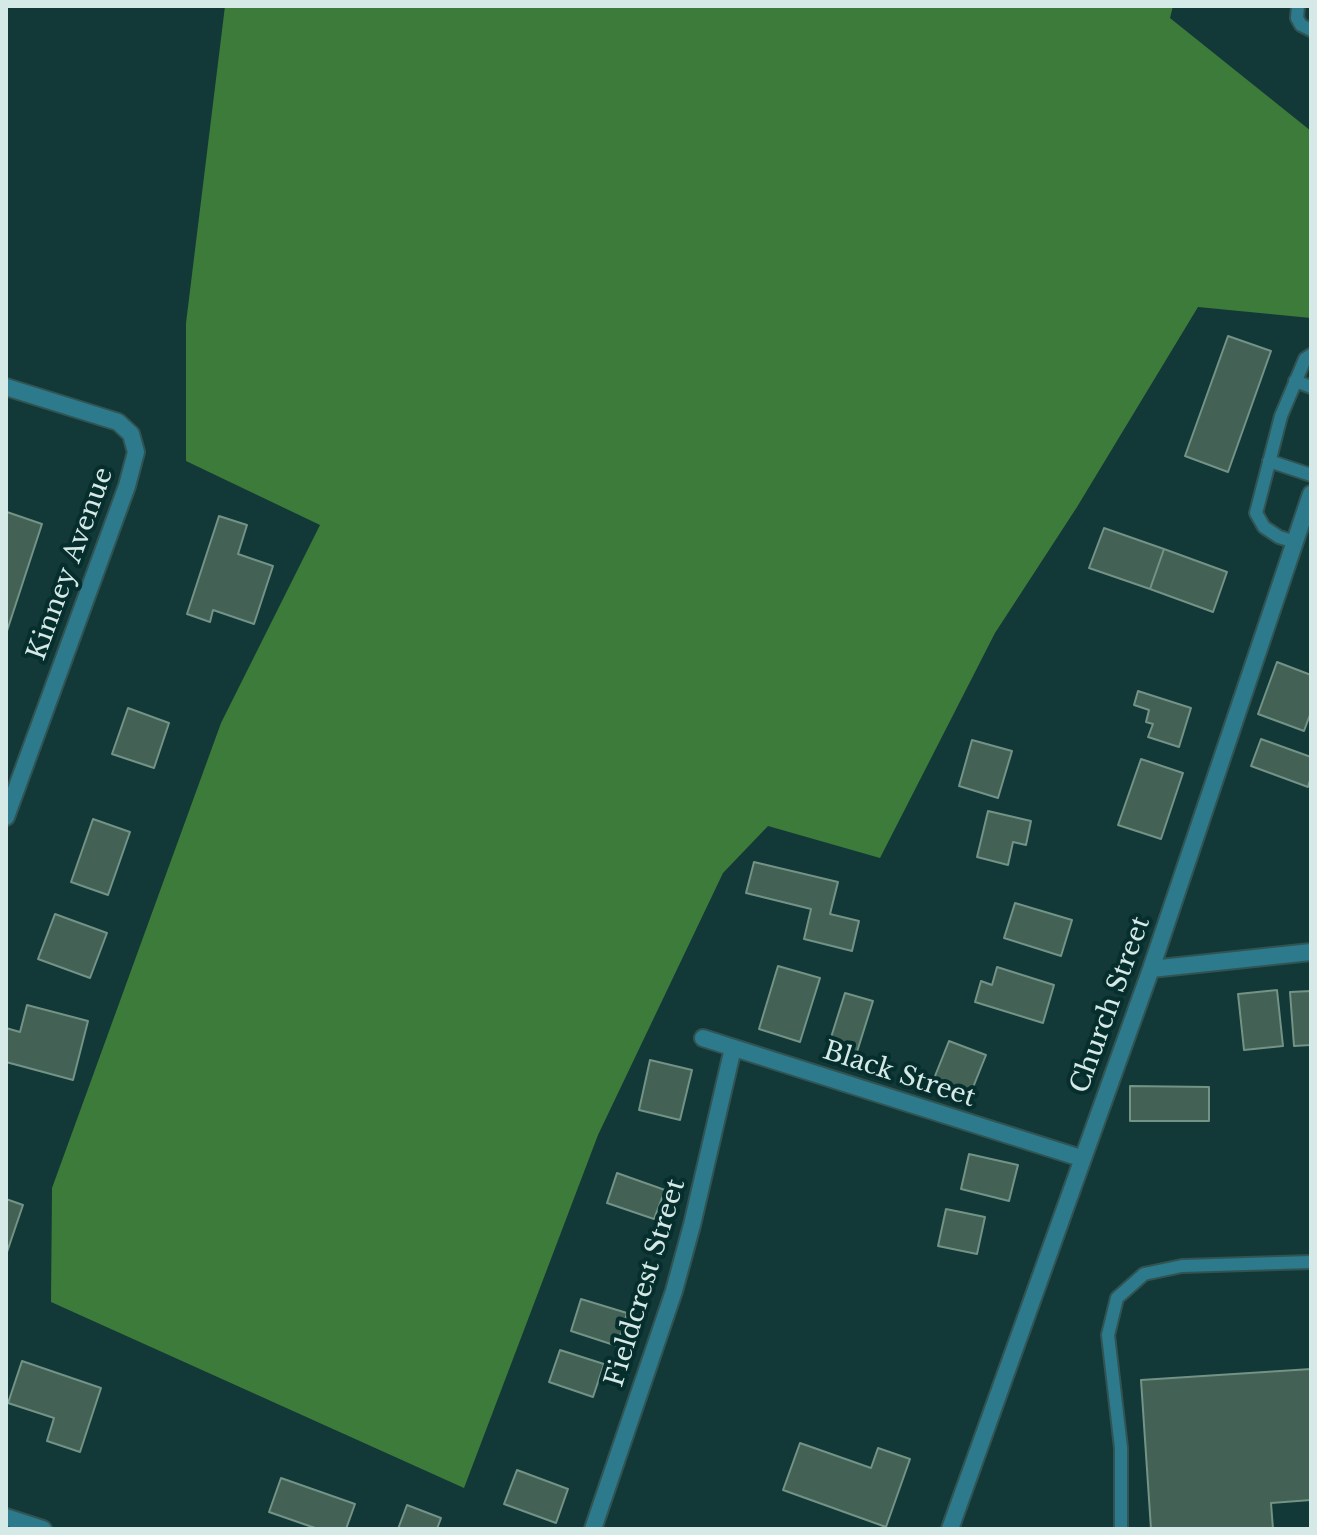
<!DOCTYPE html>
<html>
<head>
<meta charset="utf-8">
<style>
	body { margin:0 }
	#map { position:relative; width:1317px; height:1535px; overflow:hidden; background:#123837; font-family:"Libre Baskerville",serif }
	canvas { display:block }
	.frame { position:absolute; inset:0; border:8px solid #d5e9e7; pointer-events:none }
</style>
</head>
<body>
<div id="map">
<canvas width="1317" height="1535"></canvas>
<div class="frame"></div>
</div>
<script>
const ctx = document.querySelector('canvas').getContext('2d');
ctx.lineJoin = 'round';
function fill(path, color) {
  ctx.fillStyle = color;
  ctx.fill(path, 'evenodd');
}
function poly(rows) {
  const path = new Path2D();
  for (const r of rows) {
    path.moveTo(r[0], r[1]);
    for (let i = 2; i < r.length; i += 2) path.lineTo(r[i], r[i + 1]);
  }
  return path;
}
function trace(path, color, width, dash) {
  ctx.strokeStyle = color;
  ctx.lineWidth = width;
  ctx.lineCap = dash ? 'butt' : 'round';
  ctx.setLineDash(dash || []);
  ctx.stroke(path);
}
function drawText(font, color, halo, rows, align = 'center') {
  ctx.font = font + ' "Libre Baskerville",serif';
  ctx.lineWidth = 8;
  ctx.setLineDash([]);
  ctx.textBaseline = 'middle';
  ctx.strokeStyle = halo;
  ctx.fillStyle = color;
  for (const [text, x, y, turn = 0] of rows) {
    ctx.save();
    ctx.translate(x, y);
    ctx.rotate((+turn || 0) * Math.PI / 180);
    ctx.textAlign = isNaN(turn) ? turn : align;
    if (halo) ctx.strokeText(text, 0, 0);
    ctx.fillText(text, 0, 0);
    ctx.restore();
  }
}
fill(poly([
	[225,6,1173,6,1170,18,1311,131,1311,318,1198,307,1077,507,995,633,880,858,768,826,723,873,598,1135,464,1488,51,1302,52,1188,221,723,320,525,186,461,186,323]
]), '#3d7b3a');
const building = poly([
	[1228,336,1271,351,1228,472,1185,456,1228,336],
	[7,512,42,524,6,634,6,515,7,512],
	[219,516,247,525,238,554,273,566,254,624,213,610,210,622,187,614,219,516],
	[1104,528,1164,549,1150,589,1089,568,1104,528],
	[1164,549,1227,572,1213,612,1150,589,1164,549],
	[1277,662,1311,675,1311,712,1304,731,1258,714,1277,662],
	[1138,691,1191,708,1179,747,1148,737,1153,724,1146,722,1149,710,1134,705,1138,691],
	[128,708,169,723,154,768,112,754,128,708],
	[1261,739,1311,757,1311,777,1308,787,1251,766,1261,739],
	[972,740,1012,751,998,798,959,786,972,740],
	[1141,759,1183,773,1161,839,1118,825,1141,759],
	[988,811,1031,821,1026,845,1013,842,1008,865,977,857,988,811],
	[93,819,130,832,108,895,71,882,93,819],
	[754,862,838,882,830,914,859,921,852,951,804,939,811,909,746,893,754,862],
	[1015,903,1072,920,1061,956,1004,938,1015,903],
	[55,914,107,933,90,978,38,959,55,914],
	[778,966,820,978,800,1042,759,1029,778,966],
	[997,967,1054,985,1043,1023,975,1002,981,981,992,985,997,967],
	[1277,990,1283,1046,1244,1050,1238,994,1277,990],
	[1311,991,1311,1045,1294,1046,1290,992,1311,991],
	[845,993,873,1001,856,1055,828,1047,845,993],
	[27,1005,88,1021,73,1080,6,1062,6,1028,20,1032,27,1005],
	[949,1041,986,1055,970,1095,933,1081,949,1041],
	[650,1060,692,1070,680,1120,639,1110,650,1060],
	[1130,1086,1209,1087,1209,1121,1130,1121,1130,1086],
	[969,1154,1018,1165,1009,1201,961,1189,969,1154],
	[617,1173,665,1190,654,1219,607,1203,617,1173],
	[6,1199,23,1205,6,1255,6,1199],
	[946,1209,985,1217,977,1254,938,1246,946,1209],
	[581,1299,627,1313,617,1346,571,1331,581,1299],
	[560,1350,604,1364,593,1397,549,1382,560,1350],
	[22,1361,101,1388,80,1452,47,1441,54,1418,8,1403,22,1361],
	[1311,1369,1311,1500,1271,1503,1273,1529,1151,1529,1141,1380,1311,1369],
	[800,1443,871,1468,878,1448,910,1459,886,1527,783,1490,800,1443],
	[517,1470,568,1489,556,1523,504,1504,517,1470],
	[281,1478,355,1504,346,1529,318,1529,269,1512,281,1478],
	[407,1505,441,1518,437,1529,398,1529,407,1505]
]);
fill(building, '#436255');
trace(building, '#729385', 2);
const lane = poly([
	[1298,6,1297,18,1301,25,1311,30],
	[1295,381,1311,387],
	[1269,461,1311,475],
	[1295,542,1279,537,1264,527,1256,513,1281,416,1305,359,1311,355],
	[1121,1529,1121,1448,1108,1335,1117,1298,1144,1274,1182,1266,1311,1262]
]);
const street = poly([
	[6,387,118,422,131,434,136,452,127,486,6,817],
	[1151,969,1311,952],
	[703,1038,1081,1158],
	[6,1517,43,1529],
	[593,1529,674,1291,692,1225,733,1048],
	[950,1529,1151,969,1311,494]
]);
trace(lane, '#315453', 16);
trace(street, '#315453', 20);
trace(lane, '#2c7a8c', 12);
trace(street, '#2c7a8c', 16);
drawText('26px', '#d5e9e7', '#062e2d', [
	["Kinney Avenue",71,564,-70],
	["Church Street",1111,1005,-70],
	["Black Street",899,1075,18],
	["Fieldcrest Street",646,1283,-73]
]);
</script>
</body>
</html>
